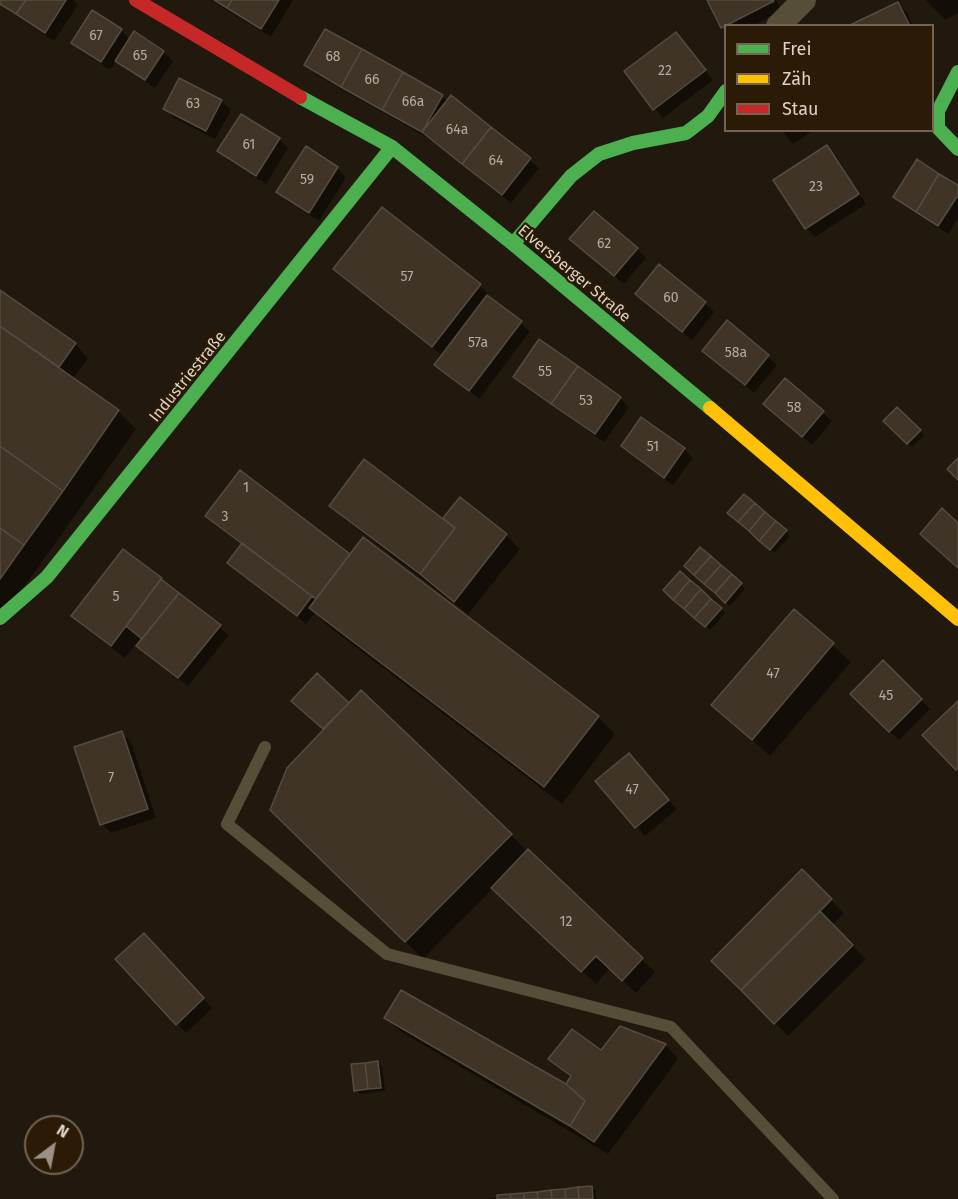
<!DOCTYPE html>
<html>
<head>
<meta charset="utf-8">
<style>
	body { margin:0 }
	#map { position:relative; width:958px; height:1199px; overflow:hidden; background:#22190e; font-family:"Fira Sans",sans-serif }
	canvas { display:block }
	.legend { position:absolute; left:724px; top:24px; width:210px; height:108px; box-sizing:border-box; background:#2a1a06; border:2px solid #726452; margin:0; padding:8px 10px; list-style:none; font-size:18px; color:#ddd2c5 }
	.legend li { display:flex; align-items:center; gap:12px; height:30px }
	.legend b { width:30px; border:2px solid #726452 }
	.north { position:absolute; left:24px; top:1115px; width:60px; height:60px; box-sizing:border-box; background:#2a1a06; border:2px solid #726452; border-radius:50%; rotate:32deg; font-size:16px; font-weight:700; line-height:24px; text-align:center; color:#ddd2c5 }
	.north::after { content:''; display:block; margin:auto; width:21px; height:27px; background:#9c9185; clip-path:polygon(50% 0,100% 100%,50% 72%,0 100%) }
</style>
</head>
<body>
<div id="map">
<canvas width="958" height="1199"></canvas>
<ul class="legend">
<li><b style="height:8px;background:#4caf50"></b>Frei</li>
<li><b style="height:8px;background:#ffc107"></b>Zäh</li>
<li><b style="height:8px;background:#c62828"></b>Stau</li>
</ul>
<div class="north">N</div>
</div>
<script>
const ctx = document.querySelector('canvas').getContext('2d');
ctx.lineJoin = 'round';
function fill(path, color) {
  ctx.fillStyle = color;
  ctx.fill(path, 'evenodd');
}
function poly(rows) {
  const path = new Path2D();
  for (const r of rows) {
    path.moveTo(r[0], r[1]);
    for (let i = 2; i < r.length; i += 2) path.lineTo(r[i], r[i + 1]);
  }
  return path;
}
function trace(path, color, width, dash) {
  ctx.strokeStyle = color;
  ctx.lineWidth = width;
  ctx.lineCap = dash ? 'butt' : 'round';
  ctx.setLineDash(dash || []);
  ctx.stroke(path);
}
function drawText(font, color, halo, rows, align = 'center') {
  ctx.font = font + ' "Fira Sans",sans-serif';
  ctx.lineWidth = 4.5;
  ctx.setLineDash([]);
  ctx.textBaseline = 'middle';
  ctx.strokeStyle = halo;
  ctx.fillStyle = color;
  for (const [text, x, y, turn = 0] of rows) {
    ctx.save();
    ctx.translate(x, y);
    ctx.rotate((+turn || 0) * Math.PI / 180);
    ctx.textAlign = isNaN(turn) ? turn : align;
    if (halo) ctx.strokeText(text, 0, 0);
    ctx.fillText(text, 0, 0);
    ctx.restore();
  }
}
fill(poly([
	[0,0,73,0,78,5,54,41,0,5],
	[210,0,293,0,271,37],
	[708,0,776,0,782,10,752,26,726,26,726,30],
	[926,0,958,0,958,13,945,20],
	[898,4,907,13,913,26,852,26],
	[121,30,130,40,135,33,164,52,173,61,155,88,126,69,117,60,110,70,82,52,73,43],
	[326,31,442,96,448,102,452,98,539,168,511,203,433,141,315,74,306,65],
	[676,34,713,80,663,118,626,72],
	[221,101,231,110,215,139,174,118,165,109],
	[781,130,814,130,793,144],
	[279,139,288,148,266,184,228,160,219,151],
	[827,147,836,156,866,204,815,237,806,228],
	[307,149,337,168,346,177,319,221,287,201,278,192],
	[958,187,958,218,948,234,904,206,895,197],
	[382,209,480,286,493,299,492,300,530,331,479,399,436,365,443,356,348,282,335,269],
	[580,248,637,249,646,258,624,284],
	[0,292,75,344,88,358,73,379,118,411,136,429,0,621],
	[637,294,705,303,714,312,692,340],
	[727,323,777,365,754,393,713,360],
	[515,377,620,398,629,407,604,442,524,386],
	[785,380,832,421,812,445,765,404],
	[897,409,924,435,912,447,885,421],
	[623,446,684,449,693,458,673,485,632,455],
	[240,472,350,556,598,717,615,734,562,804,328,626,315,613,306,624,229,563,242,545,221,529,207,516],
	[460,499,506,535,520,549,468,614,344,519,331,506,443,521],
	[734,517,786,532,790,536,774,553],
	[701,549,745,589,730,606,690,570],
	[167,585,229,635,188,686,147,655,138,646,143,640,140,638,125,658,87,629,73,615],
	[669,594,721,609,725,613,710,630],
	[794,611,851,662,770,756,713,705],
	[883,663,930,709,899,740,852,694],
	[361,693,655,972,636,993,610,968,596,984,493,888,423,959,271,809,325,730,302,709,349,705],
	[122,733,131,742,156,818,111,833,102,824],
	[629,755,677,809,645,836,597,781],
	[802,871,844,913,832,925,866,959,788,1036,713,961],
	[153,944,212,1008,186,1033,177,1024],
	[386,1018,566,1086,571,1078,550,1059,601,1053,620,1028,665,1045,678,1059,608,1154,400,1031],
	[378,1063,382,1067,385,1091,360,1094,356,1090],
	[591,1187,596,1191,596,1199,485,1199]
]), '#0007');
const building = poly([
	[0,0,26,0,16,14,0,4,0,0],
	[26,0,66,0,45,33,16,14,26,0],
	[214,0,232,0,227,8,214,0],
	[232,0,279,0,261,29,227,8,232,0],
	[707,0,773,0,774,1,721,28,707,0],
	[898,2,910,26,848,26,898,2],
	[92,10,122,29,101,62,71,43,92,10],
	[325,29,362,49,341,87,304,65,325,29],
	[134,31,164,51,145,80,115,61,134,31],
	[676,32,706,70,653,110,624,71,676,32],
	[362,49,403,72,382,110,341,87,362,49],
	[403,72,443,95,422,132,382,110,403,72],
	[179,78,222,100,206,131,163,109,179,78],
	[451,95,491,127,462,164,422,132,451,95],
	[241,114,280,138,256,176,217,151,241,114],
	[491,127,531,158,502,195,462,164,491,127],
	[827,145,859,194,805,229,773,180,827,145],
	[306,146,338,167,309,213,276,192,306,146],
	[917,159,939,174,916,212,893,197,917,159],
	[939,174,958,185,958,195,938,226,916,212,939,174],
	[382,207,481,284,432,347,333,269,382,207],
	[594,211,638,248,614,276,569,239,594,211],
	[659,264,706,302,682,332,635,294,659,264],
	[0,290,76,343,59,367,0,326,0,290],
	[487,295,522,321,469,391,434,365,487,295],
	[727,320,769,355,745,385,702,351,727,320],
	[0,326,119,410,63,491,0,446,0,326],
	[539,339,578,366,551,404,513,377,539,339],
	[578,366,621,397,595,434,551,404,578,366],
	[785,378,824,411,802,437,763,404,785,378],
	[897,407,921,430,907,444,883,421,897,407],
	[641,417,685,448,664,478,621,446,641,417],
	[0,446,63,491,24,545,0,528,0,446],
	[958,458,958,480,947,469,958,458],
	[364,459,455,528,420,574,329,506,364,459],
	[240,470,350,554,316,599,205,516,240,470],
	[744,494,755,503,738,522,727,513,744,494],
	[460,497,507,534,454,602,420,574,455,528,443,518,460,497],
	[755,503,765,512,749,531,738,522,755,503],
	[942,508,958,523,958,568,920,534,942,508],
	[765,512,776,521,759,541,749,531,765,512],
	[776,521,787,530,770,550,759,541,776,521],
	[0,528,24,545,0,579,0,528],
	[363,537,599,716,544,787,309,608,363,537],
	[242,543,312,596,297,616,227,563,242,543],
	[700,547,711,556,694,575,684,566,700,547],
	[123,549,162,578,111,646,71,616,123,549],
	[711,556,721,565,704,584,694,575,711,556],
	[721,565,732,574,715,593,704,584,721,565],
	[680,571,690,580,673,600,663,590,680,571],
	[732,574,742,583,725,603,715,593,732,574],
	[161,579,179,593,142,639,126,626,161,579],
	[690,580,701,589,684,609,673,600,690,580],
	[701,589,711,599,694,618,684,609,701,589],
	[179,593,221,625,178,678,136,646,179,593],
	[711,599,722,608,705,627,694,618,711,599],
	[794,609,834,643,752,740,711,705,794,609],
	[883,660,922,699,889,732,850,694,883,660],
	[317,673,349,703,323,729,291,701,317,673],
	[361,690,512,834,405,942,270,810,287,768,361,690],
	[958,701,958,768,956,770,922,735,958,701],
	[122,731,148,809,100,825,74,747,122,731],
	[629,753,669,800,635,828,595,781,629,753],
	[528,849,643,958,622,981,596,956,581,972,491,888,528,849],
	[802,869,832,899,741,990,711,961,802,869],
	[820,911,853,945,774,1024,741,990,820,911],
	[144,933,204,998,176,1025,115,959,144,933],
	[401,990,566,1084,585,1101,570,1126,384,1018,401,990],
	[620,1026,666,1044,594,1142,570,1126,585,1101,566,1084,571,1076,548,1059,572,1029,601,1050,620,1026],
	[378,1061,381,1088,368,1089,365,1063,378,1061],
	[365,1063,368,1089,354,1091,351,1064,365,1063],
	[592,1186,593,1199,579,1199,578,1187,592,1186],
	[578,1187,579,1199,566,1199,565,1189,578,1187],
	[565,1189,566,1199,552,1199,551,1190,565,1189],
	[551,1190,552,1199,538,1199,537,1192,551,1190],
	[537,1192,538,1199,524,1199,524,1193,537,1192],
	[524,1193,524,1199,511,1199,510,1194,524,1193],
	[510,1194,511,1199,497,1199,497,1195,510,1194]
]);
fill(building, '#403427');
trace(building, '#544c42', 1.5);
trace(poly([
	[265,747,227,824,387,954,671,1027,833,1199]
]), '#574e3a', 12);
trace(poly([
	[778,26,804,0]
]), '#574e3a', 24);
trace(poly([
	[958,72,938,111,938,128,958,149],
	[300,97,392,147,513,244,710,408],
	[513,244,571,176,599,154,633,143,686,133,708,116,726,91],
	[0,618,47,577,392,147]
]), '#4caf50', 14);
trace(poly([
	[710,408,958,619]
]), '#ffc107', 14);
trace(poly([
	[136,0,300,97]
]), '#c62828', 14);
drawText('14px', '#b6aa9e', null, [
	["67",96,36],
	["65",140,56],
	["68",333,57],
	["22",665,71],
	["66",372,80],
	["66a",413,102],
	["63",193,104],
	["64a",457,130],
	["61",249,145],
	["64",496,161],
	["59",307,180],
	["23",816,187],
	["62",604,244],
	["57",407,277],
	["60",671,298],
	["57a",478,343],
	["58a",736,353],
	["55",545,372],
	["53",586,401],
	["58",794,408],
	["51",653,447],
	["1",246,488],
	["3",225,517],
	["5",116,597],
	["47",773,674],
	["45",886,696],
	["7",111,778],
	["47",632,790],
	["12",566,922]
]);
drawText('16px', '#ddd2c5', '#2a1a06', [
	["Elversberger Straße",574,274,40],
	["Industriestraße",188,377,-51]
]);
</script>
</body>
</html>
